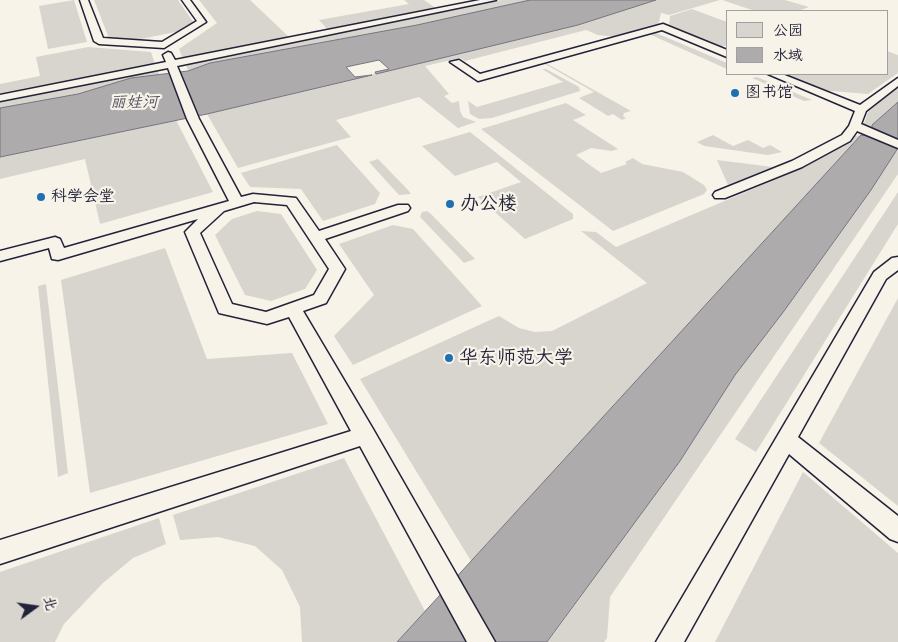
<!DOCTYPE html>
<html>
<head>
<meta charset="utf-8">
<style>
	body { margin:0 }
	#map { position:relative; width:898px; height:642px; overflow:hidden; background:#f7f3e8; font-family:Itim,"LXGW WenKai TC",sans-serif }
	canvas { display:block }
	.legend { position:absolute; left:726px; top:10px; width:162px; height:65px; box-sizing:border-box; background:#f7f3e8; border:1px solid #a29fa3; margin:0; padding:6px 9px; list-style:none; font-size:15px; color:#22223b }
	.legend li { display:flex; align-items:center; gap:10px; height:25px }
	.legend b { width:25px; border:1px solid #a29fa3 }
	.north { position:absolute; left:10px; top:582px; width:50px; height:50px; -webkit-text-stroke:4px #f7f3e8; paint-order:stroke; rotate:76deg; font-size:14px; font-weight:700; line-height:20px; text-align:center; color:#22223b }
	.north::after { content:''; display:block; margin:auto; width:18px; height:22px; background:#22223b; clip-path:polygon(50% 0,100% 100%,50% 72%,0 100%) }
</style>
</head>
<body>
<div id="map">
<canvas width="898" height="642"></canvas>
<ul class="legend">
<li><b style="height:14px;background:#d8d5cf"></b>公园</li>
<li><b style="height:14px;background:#aeabad"></b>水域</li>
</ul>
<div class="north">北</div>
</div>
<script>
const ctx = document.querySelector('canvas').getContext('2d');
ctx.lineJoin = 'round';
function fill(path, color) {
  ctx.fillStyle = color;
  ctx.fill(path, 'evenodd');
}
function poly(rows) {
  const path = new Path2D();
  for (const r of rows) {
    path.moveTo(r[0], r[1]);
    for (let i = 2; i < r.length; i += 2) path.lineTo(r[i], r[i + 1]);
  }
  return path;
}
function trace(path, color, width, dash) {
  ctx.strokeStyle = color;
  ctx.lineWidth = width;
  ctx.lineCap = dash ? 'butt' : 'round';
  ctx.setLineDash(dash || []);
  ctx.stroke(path);
}
function drawText(font, color, halo, rows, align = 'center') {
  ctx.font = font + ' Itim,"LXGW WenKai TC",sans-serif';
  ctx.lineWidth = 4.5;
  ctx.setLineDash([]);
  ctx.textBaseline = 'middle';
  ctx.strokeStyle = halo;
  ctx.fillStyle = color;
  for (const [text, x, y, turn = 0] of rows) {
    ctx.save();
    ctx.translate(x, y);
    ctx.rotate((+turn || 0) * Math.PI / 180);
    ctx.textAlign = isNaN(turn) ? turn : align;
    if (halo) ctx.strokeText(text, 0, 0);
    ctx.fillText(text, 0, 0);
    ctx.restore();
  }
}
fill(poly([
	[74,0,87,42,48,49,39,6],
	[94,0,178,0,194,23,180,31,136,40,109,38],
	[199,0,250,0,290,38,183,59,179,49,217,23],
	[404,0,424,0,437,9,328,30,319,20,409,4],
	[502,0,530,0,417,25,210,63,188,71,186,64],
	[656,0,720,0,669,15,661,13,658,26,617,37,598,35,586,30,465,61,460,58,425,66,449,94,444,96,452,103,459,101,460,111,463,117,476,122,458,128,419,97,336,120,351,137,238,168,207,114,578,25],
	[722,0,785,0,809,7,798,11,755,11],
	[692,9,727,22,727,45,718,48,669,27,670,16],
	[656,33,727,63,727,69,649,34],
	[88,47,151,52,155,64,0,95,0,84,40,76,36,57],
	[887,51,898,55,898,73,868,94,820,90,781,74,887,74],
	[546,63,631,111,624,113,623,116,626,118,622,120,613,114,608,116,579,98,594,92,545,64],
	[158,69,159,76,131,78,78,94,0,108,0,101],
	[542,69,546,69,579,87,580,91,492,118,479,119,470,114,468,101,477,107,563,82],
	[757,77,812,100,804,101,752,78],
	[898,87,898,102,872,125,872,129,863,126,868,112],
	[566,103,586,115,573,120,618,149,612,151,591,148,576,155,601,173,627,164,625,162,633,158,642,164,683,172,704,185,707,190,704,194,613,231,481,129],
	[176,120,213,192,100,224,85,159,0,179,0,157],
	[470,132,573,214,573,219,525,239,478,197,521,182,497,162,455,176,422,146],
	[713,135,733,146,748,140,763,148,770,145,782,152,768,155,704,146,697,142],
	[861,135,471,561,360,379,499,316,519,328,535,332,552,331,647,283,581,231,596,232,616,247,807,166,855,136],
	[337,145,380,193,375,204,323,221,301,189,250,187,241,173],
	[896,150,898,151,898,174,610,597,607,638,604,642,548,642,680,461,735,375,784,311,871,190],
	[378,159,408,190,411,194,399,195,369,162],
	[717,160,773,167,728,185],
	[898,192,898,224,756,452,735,439],
	[257,211,281,214,317,270,305,289,271,301,245,295,215,235,232,219],
	[427,211,431,214,475,259,464,263,420,217,422,212],
	[393,225,413,229,482,306,353,365,334,336,374,295,339,244],
	[165,248,207,359,292,353,328,424,90,493,61,280],
	[46,284,68,473,58,477,38,286],
	[898,298,898,506,819,443],
	[344,458,425,611,397,642,302,642,300,607,282,570,255,546,218,537,180,540,173,515],
	[803,472,898,553,898,642,715,642],
	[159,518,166,544,133,558,103,583,64,624,55,642,0,642,0,572]
]), '#d8d5cf');
const water = poly([
	[530,0,656,0,578,25,376,74,375,72,389,69,379,60,346,67,355,77,372,75,207,114,0,157,0,108,78,94,131,78,188,71,210,63,417,25,530,0],
	[898,102,898,148,871,190,784,311,735,375,680,461,547,642,397,642,861,135,866,135,872,129,872,125,898,102]
]);
fill(water, '#aeabad');
trace(water, '#76747f', 1);
const service = poly([
	[80,0,88,0,103,38,162,42,197,21,182,0,190,0,206,22,164,48,99,44,94,41,80,0],
	[480,0,496,0,177,66,199,119,241,197,253,194,296,198,319,231,398,205,408,205,410,208,408,211,325,239,345,269,326,303,303,311,373,429,495,642,467,642,360,446,0,564,0,540,351,431,289,317,267,324,219,313,185,232,198,219,58,260,52,259,49,248,0,261,0,251,55,237,60,239,64,248,229,201,187,119,168,68,0,101,0,95,166,62,163,55,168,52,171,53,175,60,480,0],
	[254,202,287,205,329,269,314,295,266,312,232,304,200,233,224,211,254,202],
	[663,24,727,50,727,57,662,30,478,81,450,62,459,60,480,74,663,24],
	[768,74,782,74,860,105,898,78,898,86,866,111,861,124,898,140,898,148,857,131,850,141,802,167,725,198,715,198,713,195,715,192,792,161,842,135,849,126,855,111,768,74],
	[898,257,898,270,886,279,798,437,898,516,898,542,890,539,789,454,684,642,656,642,874,272,892,258,898,257]
]);
trace(service, '#22223b', 3);
fill(service, '#f7f3e8');
for (const [x, y, r, color] of [
	[735,93,5,"#1f6fb2"],
	[41,197,5,"#1f6fb2"],
	[450,204,5,"#1f6fb2"],
	[449,358,5,"#1f6fb2"]
]) {
  const dot = new Path2D();
  dot.arc(x, y, r, 0, 2 * Math.PI);
  ctx.fillStyle = color;
  ctx.fill(dot);
  trace(dot, '#f7f3e8', 2);
}
drawText('16px', '#22223b', '#f7f3e8', [
	["图书馆",745,93],
	["科学会堂",51,197]
], 'left');
drawText('italic 16px', '#535263', '#f7f3e8', [
	["丽娃河",134,103]
]);
drawText('19px', '#22223b', '#f7f3e8', [
	["办公楼",460,204],
	["华东师范大学",459,358]
], 'left');
</script>
</body>
</html>
